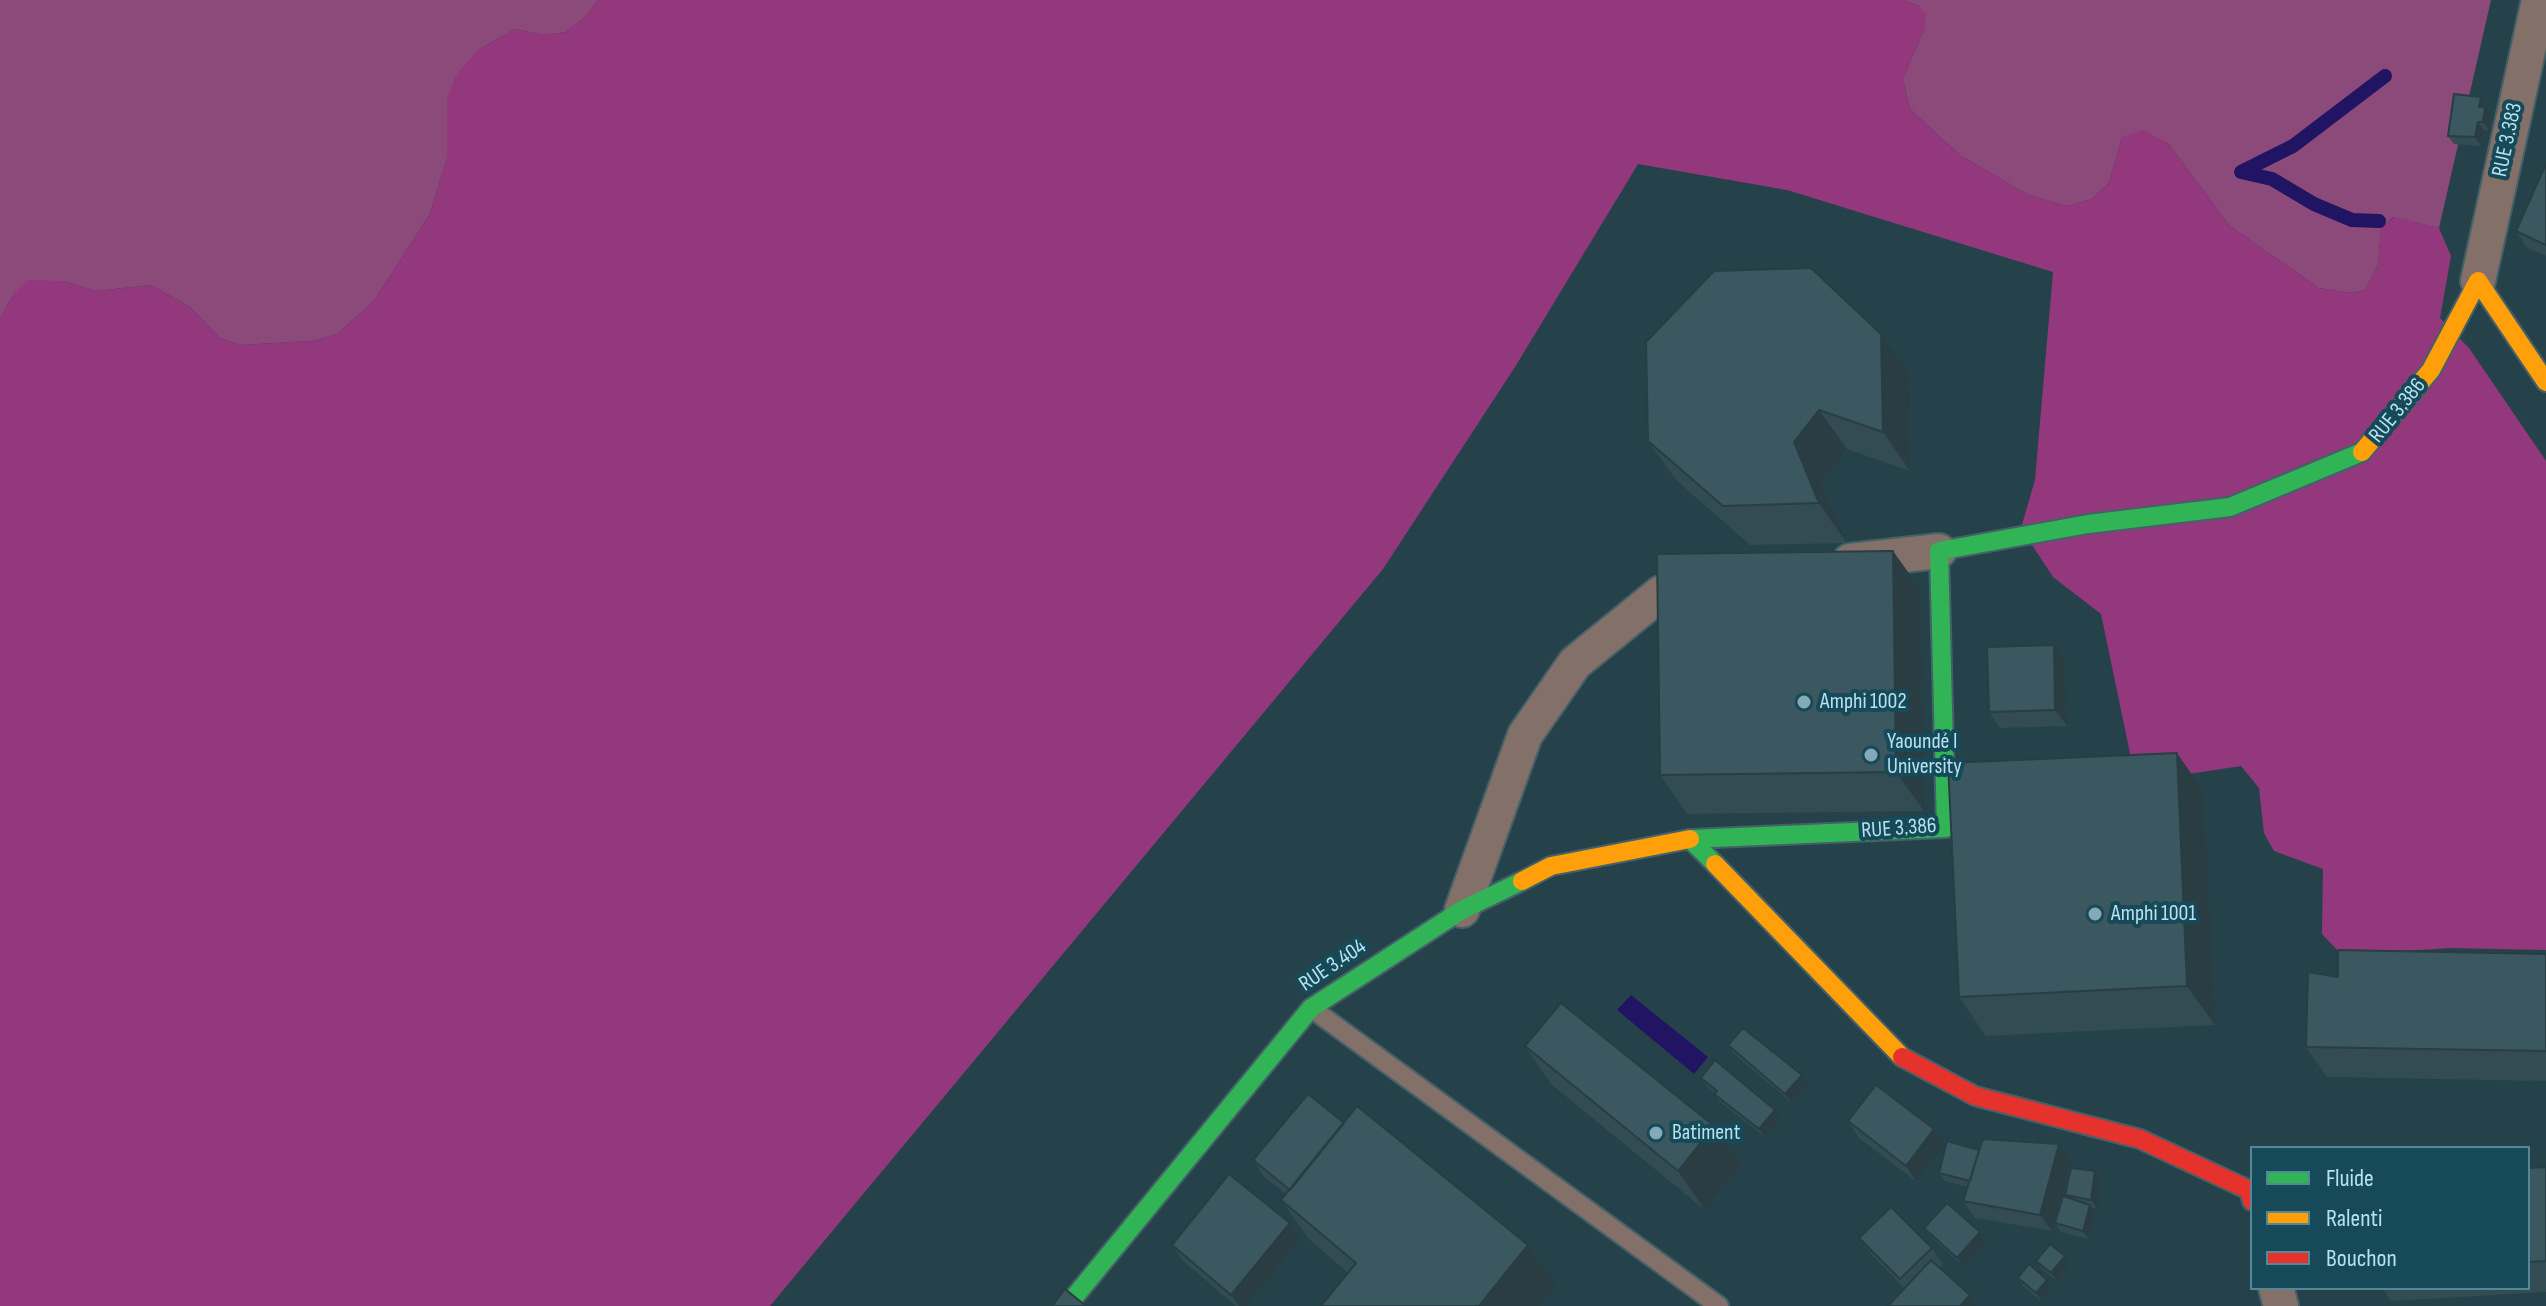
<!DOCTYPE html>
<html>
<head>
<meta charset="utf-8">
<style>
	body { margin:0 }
	#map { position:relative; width:2546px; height:1306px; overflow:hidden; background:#25424a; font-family:"Sofia Sans Condensed",sans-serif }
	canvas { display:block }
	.legend { position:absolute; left:2250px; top:1146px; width:280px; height:144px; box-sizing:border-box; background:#164a59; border:2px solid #568796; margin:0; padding:10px 14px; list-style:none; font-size:24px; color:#b7e2f1 }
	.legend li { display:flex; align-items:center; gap:16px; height:40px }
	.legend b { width:40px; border:2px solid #568796 }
</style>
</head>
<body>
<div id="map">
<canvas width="2546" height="1306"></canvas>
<ul class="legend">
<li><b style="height:10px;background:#30b455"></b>Fluide</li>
<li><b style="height:10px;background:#ff9f0a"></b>Ralenti</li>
<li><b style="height:10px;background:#e5322d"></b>Bouchon</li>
</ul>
</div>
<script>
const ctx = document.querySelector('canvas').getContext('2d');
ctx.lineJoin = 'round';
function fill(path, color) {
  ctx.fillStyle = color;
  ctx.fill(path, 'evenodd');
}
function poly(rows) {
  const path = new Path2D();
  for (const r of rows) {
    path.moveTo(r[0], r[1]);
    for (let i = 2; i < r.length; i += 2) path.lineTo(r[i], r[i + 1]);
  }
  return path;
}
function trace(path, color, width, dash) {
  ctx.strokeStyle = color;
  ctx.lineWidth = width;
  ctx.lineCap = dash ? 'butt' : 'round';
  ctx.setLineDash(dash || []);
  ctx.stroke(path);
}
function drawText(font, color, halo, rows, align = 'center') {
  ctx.font = font + ' "Sofia Sans Condensed",sans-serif';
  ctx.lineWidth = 8;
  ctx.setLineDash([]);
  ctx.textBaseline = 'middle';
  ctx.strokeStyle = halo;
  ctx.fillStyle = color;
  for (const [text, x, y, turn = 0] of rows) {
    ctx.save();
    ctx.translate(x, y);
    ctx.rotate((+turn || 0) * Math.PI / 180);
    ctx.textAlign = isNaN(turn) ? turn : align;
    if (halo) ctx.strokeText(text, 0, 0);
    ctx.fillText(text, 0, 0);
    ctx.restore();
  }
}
fill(poly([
	[0,0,598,0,587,15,566,32,544,35,515,29,478,50,447,98,447,158,430,214,373,302,337,334,312,341,240,345,220,338,190,307,151,285,97,291,62,281,15,292,0,318],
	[1904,0,2491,0,2439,228,2393,217,2381,229,2378,265,2365,290,2352,293,2319,288,2230,226,2168,143,2122,137,2109,183,2092,199,2067,206,2029,195,1961,156,1910,109,1903,79,1925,27,1919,6]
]), '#8b4a7a');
fill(poly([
	[598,0,1904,0,1919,6,1926,14,1925,27,1903,79,1910,109,1961,156,2029,195,2067,206,2092,199,2109,183,2122,137,2143,130,2168,143,2230,226,2319,288,2352,293,2365,290,2378,265,2381,229,2394,217,2439,228,2451,256,2440,318,2469,348,2546,461,2546,950,2451,948,2355,954,2338,951,2322,934,2323,869,2274,851,2264,833,2259,788,2241,766,2136,782,2101,614,2053,577,2021,528,2035,480,2053,272,1787,190,1638,164,1515,367,1383,569,770,1306,0,1306,0,318,15,292,28,280,62,281,97,291,151,285,190,307,220,338,240,345,312,341,337,334,373,302,430,214,447,158,447,98,456,75,478,50,515,29,544,35,566,32,587,15]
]), '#94387e');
fill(poly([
	[1631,995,1708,1057,1694,1074,1617,1010]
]), '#211563');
trace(poly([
	[2379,221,2352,220,2314,204,2272,179,2241,172,2293,146,2385,76]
]), '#211563', 14);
const lane = poly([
	[1311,1008,1719,1306]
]);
const street = poly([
	[2478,281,2539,0],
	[1850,561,1939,551],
	[1462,910,1525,735,1575,663,1661,593,1699,584],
	[2276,1288,2281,1306]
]);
const fast = poly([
	[1715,864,1690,839,1946,828,1939,551,2088,524,2230,507,2362,452],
	[1067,1306,1311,1008,1462,910,1522,881]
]);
const slow = poly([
	[2362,452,2431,370,2478,281,2546,382],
	[1715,864,1902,1057],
	[1522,881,1551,866,1690,839]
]);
const jam = poly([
	[1902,1057,1975,1096,2140,1139,2249,1190,2252,1201]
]);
trace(lane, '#456068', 22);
trace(street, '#456068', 38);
trace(fast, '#456068', 22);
trace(slow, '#456068', 22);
trace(jam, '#456068', 22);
trace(lane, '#827069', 18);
trace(street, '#827069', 34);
trace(fast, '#30b455', 18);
trace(slow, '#ff9f0a', 18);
trace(jam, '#e5322d', 18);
fill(poly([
	[2481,97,2491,115,2489,131,2484,130,2481,146,2454,144,2448,136],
	[2546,164,2546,256,2527,248,2516,231],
	[1909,373,1910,471,1847,449,1821,481,1847,543,1750,545,1676,480,1648,441],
	[1921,590,1924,811,1687,814,1660,775],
	[2065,661,2067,726,2000,728,1989,712],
	[2204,792,2215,1025,1986,1036,1959,997],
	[2546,954,2546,1081,2327,1077,2306,1047,2338,977],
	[1728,1045,1802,1075,1808,1083,1791,1102,1734,1054],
	[1525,1046,1714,1126,1742,1165,1705,1210,1552,1085],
	[1701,1078,1775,1110,1781,1119,1765,1137,1720,1102,1714,1094,1715,1093,1707,1086],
	[1848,1121,1934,1129,1946,1145,1917,1182,1859,1138],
	[1344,1123,1528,1245,1556,1284,1348,1273,1309,1239,1281,1200,1286,1194,1264,1177,1253,1160],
	[2059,1144,2071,1160,2052,1231,1975,1218,1963,1201,1968,1187,1945,1181,1939,1173,1979,1150],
	[2546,1167,2546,1292,2391,1301,2382,1288,2528,1288,2528,1168],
	[2101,1180,2097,1209,2092,1208,2096,1213,2089,1239,2061,1232,2055,1223,2067,1197,2065,1195],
	[1290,1223,1301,1239,1247,1306,1236,1306,1183,1261,1172,1245],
	[1924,1228,1980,1232,1986,1241,1963,1266,1930,1236],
	[1859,1238,1932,1248,1943,1264,1940,1268,1970,1295,1977,1306,1888,1306,1904,1288,1871,1254],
	[2065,1256,2071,1264,2057,1281,2042,1269,2036,1261],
	[2018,1278,2053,1289,2041,1301,2023,1286]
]), '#334b53');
fill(poly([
	[2481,97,2491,115,2489,131,2483,122,2479,107],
	[2478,122,2484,130,2481,146,2475,137],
	[1881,334,1909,373,1910,471,1883,432],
	[1819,410,1847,449,1821,481,1847,543,1819,503,1794,442],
	[1893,551,1921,590,1924,811,1896,772],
	[2054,645,2065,661,2067,726,2055,710],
	[2177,753,2204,792,2215,1025,2187,986],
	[1802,1075,1808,1083,1791,1102,1785,1094],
	[1775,1110,1781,1119,1765,1137,1759,1129],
	[1714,1126,1742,1165,1705,1210,1678,1171],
	[1934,1129,1946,1145,1917,1182,1906,1166],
	[2059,1144,2071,1160,2052,1231,2040,1215],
	[2095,1171,2101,1180,2097,1209,2091,1200],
	[2090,1205,2096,1213,2089,1239,2083,1231],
	[1290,1223,1301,1239,1247,1306,1239,1306,1231,1295],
	[1980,1232,1986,1241,1963,1266,1957,1258],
	[1528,1245,1556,1284,1538,1306,1479,1306],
	[2065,1256,2071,1264,2057,1281,2051,1273],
	[2047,1280,2053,1289,2041,1301,2036,1293],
	[1970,1295,1977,1306,1960,1306]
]), '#293d43');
const building = poly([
	[2454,94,2481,97,2479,107,2485,107,2483,122,2478,122,2475,137,2448,136,2454,94],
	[2546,164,2546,245,2516,231,2546,164],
	[1811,268,1881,334,1883,432,1819,410,1794,442,1819,503,1723,506,1648,441,1646,342,1714,271,1811,268],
	[1893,551,1896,772,1660,775,1657,554,1893,551],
	[2054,645,2055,710,1989,712,1987,647,2054,645],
	[2177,753,2187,986,1959,997,1948,763,2177,753],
	[2338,950,2546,954,2546,1051,2306,1047,2308,972,2338,977,2338,950],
	[1561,1003,1714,1126,1678,1171,1525,1046,1561,1003],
	[1743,1028,1802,1075,1785,1094,1728,1045,1743,1028],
	[1715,1060,1775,1110,1759,1129,1714,1094,1717,1091,1701,1078,1715,1060],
	[1876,1085,1934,1129,1906,1166,1848,1121,1876,1085],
	[1308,1094,1344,1123,1290,1190,1253,1160,1308,1094],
	[1357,1106,1528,1245,1479,1306,1321,1306,1356,1263,1281,1200,1357,1106],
	[1983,1139,2059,1144,2040,1215,1963,1201,1983,1139],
	[1947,1141,1979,1150,1970,1181,1939,1173,1947,1141],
	[2546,1167,2546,1261,2528,1262,2528,1168,2546,1167],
	[2071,1168,2095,1171,2091,1200,2065,1195,2071,1168],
	[1229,1174,1290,1223,1231,1295,1172,1245,1229,1174],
	[2063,1196,2090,1205,2083,1231,2055,1223,2063,1196],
	[1947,1203,1980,1232,1957,1258,1924,1228,1947,1203],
	[1891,1207,1932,1248,1900,1279,1859,1238,1891,1207],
	[2050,1244,2065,1256,2051,1273,2036,1261,2050,1244],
	[1931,1260,1970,1295,1960,1306,1888,1306,1931,1260],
	[2029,1264,2047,1280,2036,1293,2018,1278,2029,1264],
	[1065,1289,1086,1306,1052,1306,1065,1289]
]);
fill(building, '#3b5760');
trace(building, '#293d43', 2);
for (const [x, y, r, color] of [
	[1804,702,8,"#84aab7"],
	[1871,755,8,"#84aab7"],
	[2095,914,8,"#84aab7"],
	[1656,1133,8,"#84aab7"]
]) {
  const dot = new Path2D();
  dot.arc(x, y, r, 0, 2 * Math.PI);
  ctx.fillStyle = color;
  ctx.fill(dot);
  trace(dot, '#164a59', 3);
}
drawText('22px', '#b7e2f1', '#164a59', [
	["RUE 3.383",2508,140,-78],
	["RUE 3.386",2398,411,-51],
	["RUE 3.386",1899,829,-4],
	["RUE 3.404",1333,966,-34]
]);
drawText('22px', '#b7e2f1', '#164a59', [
	["Amphi 1002",1820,702],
	["Yaoundé I",1887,742],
	["University",1887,767],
	["Amphi 1001",2111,914],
	["Batiment",1672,1133]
], 'left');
</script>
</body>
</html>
